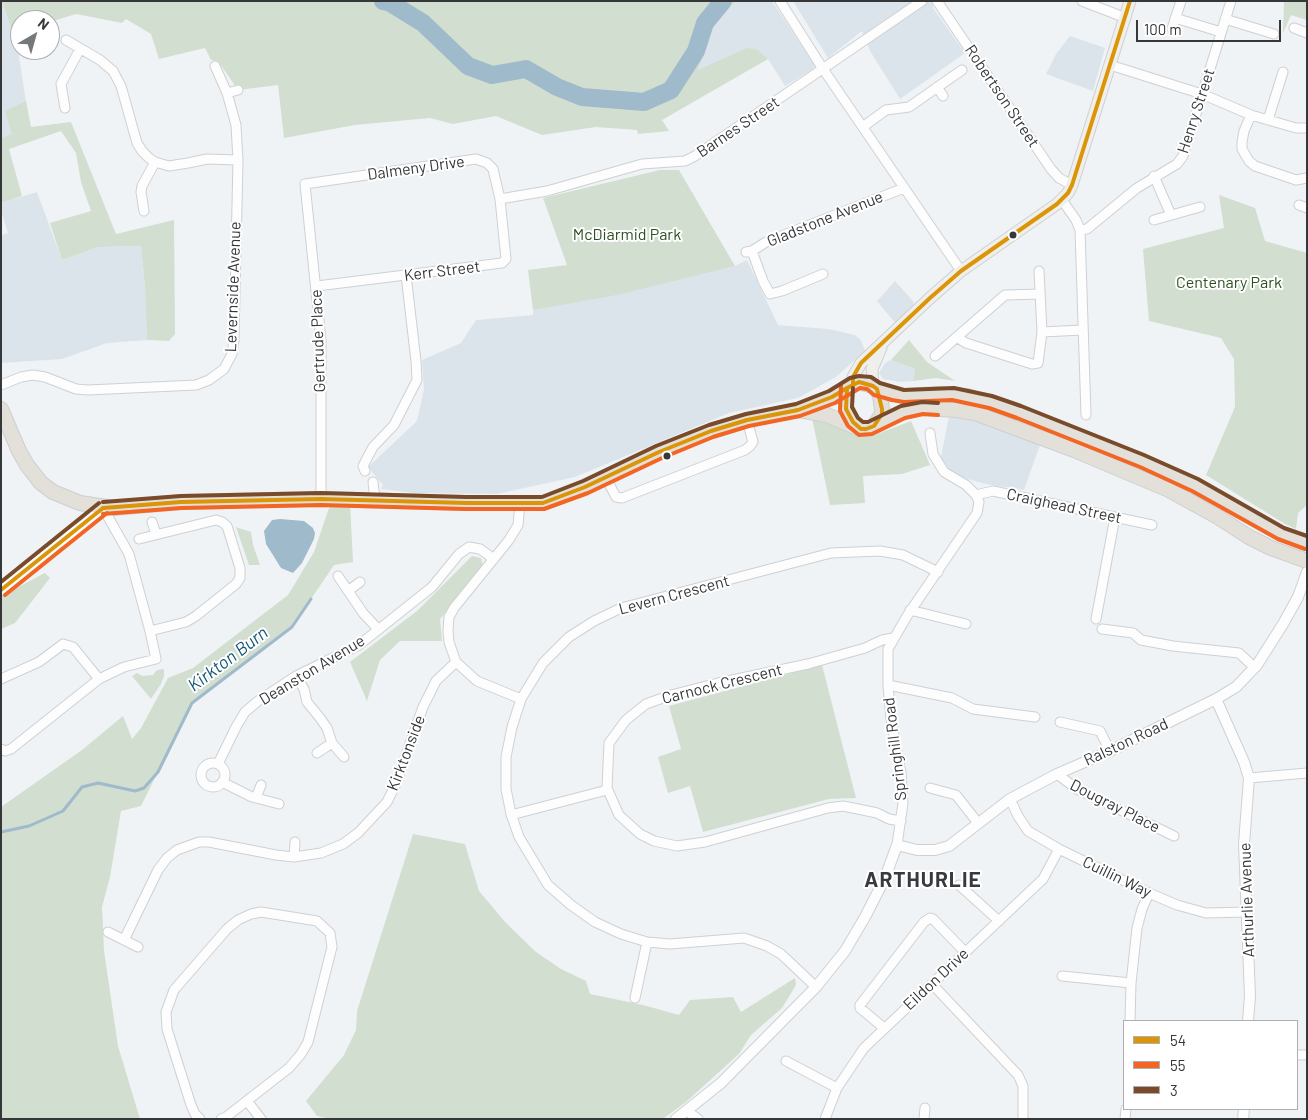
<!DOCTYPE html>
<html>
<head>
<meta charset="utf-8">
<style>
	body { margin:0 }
	#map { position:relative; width:1308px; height:1120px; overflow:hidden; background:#f0f3f5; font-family:Barlow,sans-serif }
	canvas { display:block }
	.frame { position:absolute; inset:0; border:2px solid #353739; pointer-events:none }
	.legend { position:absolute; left:1123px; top:1020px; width:175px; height:90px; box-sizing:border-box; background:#fff; border:1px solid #aeafb0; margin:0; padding:6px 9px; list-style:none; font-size:15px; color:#353739 }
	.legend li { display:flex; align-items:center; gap:10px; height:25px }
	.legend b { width:25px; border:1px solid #aeafb0 }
	.north { position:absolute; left:10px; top:10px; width:50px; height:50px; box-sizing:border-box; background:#fff; border:1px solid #aeafb0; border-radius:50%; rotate:38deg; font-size:14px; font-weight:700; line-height:20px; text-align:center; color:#353739 }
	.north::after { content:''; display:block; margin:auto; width:18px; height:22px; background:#76797b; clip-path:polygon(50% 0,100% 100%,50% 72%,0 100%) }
	.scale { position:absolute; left:1136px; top:20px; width:145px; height:22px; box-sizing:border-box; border:2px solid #353739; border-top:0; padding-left:6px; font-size:15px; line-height:18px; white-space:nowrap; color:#353739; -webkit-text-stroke:4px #fff; paint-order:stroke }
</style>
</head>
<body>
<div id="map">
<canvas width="1308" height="1120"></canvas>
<div class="frame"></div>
<ul class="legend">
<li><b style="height:6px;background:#da9509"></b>54</li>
<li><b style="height:6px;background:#f26522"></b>55</li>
<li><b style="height:6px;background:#7a4b2a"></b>3</li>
</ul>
<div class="north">N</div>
<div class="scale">100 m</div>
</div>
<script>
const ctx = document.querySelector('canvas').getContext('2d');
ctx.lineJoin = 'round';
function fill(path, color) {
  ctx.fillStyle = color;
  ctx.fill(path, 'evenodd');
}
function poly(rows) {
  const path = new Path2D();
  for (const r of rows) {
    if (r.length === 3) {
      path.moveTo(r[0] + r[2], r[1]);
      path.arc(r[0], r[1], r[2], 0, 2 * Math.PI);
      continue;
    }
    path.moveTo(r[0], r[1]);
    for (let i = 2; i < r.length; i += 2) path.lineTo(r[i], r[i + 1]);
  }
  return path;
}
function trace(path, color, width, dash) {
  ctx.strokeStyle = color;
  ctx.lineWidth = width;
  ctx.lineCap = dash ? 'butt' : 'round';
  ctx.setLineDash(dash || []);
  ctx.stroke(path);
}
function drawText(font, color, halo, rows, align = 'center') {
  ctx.font = font + ' Barlow,sans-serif';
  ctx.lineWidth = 4;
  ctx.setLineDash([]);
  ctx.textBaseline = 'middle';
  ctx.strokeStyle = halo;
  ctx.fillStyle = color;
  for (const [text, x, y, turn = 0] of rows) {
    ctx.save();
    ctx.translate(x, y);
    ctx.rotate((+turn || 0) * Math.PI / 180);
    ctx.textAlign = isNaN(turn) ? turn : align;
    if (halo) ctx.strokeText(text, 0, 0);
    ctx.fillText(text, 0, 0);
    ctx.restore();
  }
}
fill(poly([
	[2,1,17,44,30,127,1,139],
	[737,1,772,1,815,66,813,69,785,86,768,59,757,49,698,70,717,15],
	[793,1,933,1,933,8,965,53,900,99,870,51,862,31,828,58],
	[1070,36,1105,48,1093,91,1046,74,1056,54],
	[37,192,62,260,98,247,141,246,145,287,147,340,107,343,62,359,1,363,1,235,8,233,1,211,1,203],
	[747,260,778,325,828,329,855,335,861,340,865,351,836,377,798,398,729,413,575,477,497,494,414,493,381,489,383,485,368,467,417,421,424,389,422,360,461,343,476,320,533,315,533,310,735,266],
	[895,281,913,301,914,306,896,324,877,301],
	[891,360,915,369,913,381,900,382,883,379,879,373,885,363],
	[949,416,966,417,1040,445,1024,490,986,484,960,477,949,469,941,457]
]), '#dce4eb');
fill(poly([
	[2,1,737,1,717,15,698,70,747,48,757,49,768,59,662,120,669,131,638,134,637,130,596,127,542,135,496,116,453,124,430,118,355,125,284,138,278,85,238,90,218,61,211,60,205,48,159,59,151,34,126,19,122,23,76,14,50,22,50,20,20,20,20,31,13,33],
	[1284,1,1307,1,1307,20,1291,15,1283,33],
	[26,101,31,127,71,122,116,234,174,220,175,334,169,341,147,340,145,287,141,246,98,247,62,260,50,223,91,211,81,182,76,153,61,131,9,149,22,196,1,203,1,138,12,134,5,111],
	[660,170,679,170,735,266,617,295,533,310,528,270,567,265,543,198],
	[1219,195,1255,208,1265,241,1307,253,1307,505,1298,513,1296,529,1285,524,1206,475,1235,407,1234,359,1221,338,1149,321,1143,249,1224,228],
	[909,340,927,362,955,381,936,378,913,381,915,369,891,360],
	[812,418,872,436,911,421,930,465,902,474,863,476,865,503,830,505],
	[350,503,353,562,334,565,292,627,192,703,141,806,121,811,110,877,102,907,104,951,118,1046,140,1119,1,1119,1,807,82,750,123,716,132,739,141,728,168,678,193,668,288,595,314,552,330,505],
	[236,527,251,532,253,545,260,565,249,565],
	[472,556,481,558,483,566,440,619,442,641,400,641,380,660,367,701,350,662,417,611],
	[45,573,50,578,15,623,1,629,1,596],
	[822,665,856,798,829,799,703,832,690,786,668,793,658,757,681,749,669,706],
	[164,669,164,676,161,684,151,699,132,676,137,673,142,676,153,675,157,670],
	[413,834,465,844,479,891,506,923,536,952,561,969,586,981,590,994,643,1005,679,1015,690,1000,733,997,741,1012,795,978,796,985,782,1008,751,1035,739,1054,687,1101,663,1119,330,1119,317,1116,306,1101,344,1055,356,1030,357,1011]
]), '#d2ded0');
fill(poly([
	[280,519,304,521,313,528,315,533,314,539,302,563,293,573,281,568,266,544,264,531,272,520]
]), '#9fbacb');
trace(poly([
	[1,832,29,826,63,811,82,787,98,783,135,791,144,788,158,772,192,703,292,627,311,599]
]), '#9fbacb', 3);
trace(poly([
	[383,1,389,2,423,23,468,66,492,75,526,69,557,87,582,97,644,102,671,90,696,51,705,23,723,1]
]), '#9fbacb', 18);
const minor = poly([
	[780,1,823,69,961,271],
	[937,1,1051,169,1059,178,1072,185],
	[1082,1,1126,18],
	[1175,18,1221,32],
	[1225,19,1274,34],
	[1294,28,1307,33],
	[1172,29,1181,1],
	[66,40,100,60,113,71,121,86,137,143,142,151,149,158,155,162,169,166,188,163,207,159,238,160],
	[1110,65,1202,94,1251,115,1296,128,1307,128],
	[937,87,943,96],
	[227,93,238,90],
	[65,108,61,84,80,49],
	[1251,115,1244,131,1242,142,1242,149,1249,161,1255,166,1296,180,1307,178],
	[1268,120,1283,72],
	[864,126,886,110,909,107,962,70],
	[1154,176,1171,215],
	[500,199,547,191,642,164,685,161,695,156,922,1],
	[1062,200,1076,220,1080,230,1086,415],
	[1299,205,1307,208],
	[144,211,141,192,142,186,155,162],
	[1154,220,1200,207],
	[1080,230,1087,229,1137,188,1177,164,1183,156,1231,1],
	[752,251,763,281,770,294,782,291,823,274],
	[746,252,752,251,766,242,904,188],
	[317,286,502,263,506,259,500,199,493,169,487,163,476,159,305,184,321,340,321,499],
	[1042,332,1082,330],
	[958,338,966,343,1032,364,1038,363,1042,332,1039,271],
	[935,356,1005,295,1040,294],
	[1,385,21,377,33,375,45,377,76,389,88,390,196,385,209,380,224,369,232,354,234,340,238,160,236,125,227,93,215,66],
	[365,471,363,466,373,447,394,425,417,380,416,361,406,275],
	[606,478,616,497,622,498,745,450,750,446,753,442,747,420],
	[373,482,375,500],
	[976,495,993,491,1152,525],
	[520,503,518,525,509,540,454,608,449,617,448,631,449,642,456,662,477,681,521,699],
	[152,522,156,534],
	[139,539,216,520,222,522,227,526,240,568,240,578,236,584,196,616,186,622,150,631],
	[338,576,363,613,378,629],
	[348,591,360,582],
	[910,610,966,624],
	[1096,619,1115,517],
	[1102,629,1133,633,1141,640,1173,646,1239,653,1254,667],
	[893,638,882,640,865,648,808,664,718,683,671,695,646,704,626,720,609,743,607,788,619,815,640,834,654,841,677,846,705,842,828,808,843,806,858,809,877,813,889,819,901,821],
	[296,676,304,689,307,702,320,718,327,728,332,743,344,757],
	[1,679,39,662,63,644,73,647,99,679],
	[888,685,952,698,973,709,1035,717],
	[1060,722,1100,731,1110,751],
	[1,749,5,751,11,749,99,679,124,667,156,659,150,631,129,554,103,508],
	[317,753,332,743],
	[213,775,12],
	[218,764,236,727,245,712,258,701,296,676,359,645,432,587,459,554,469,547,480,549,494,559],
	[1057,774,1077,789,1174,836],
	[1249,778,1307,773],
	[222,782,252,797,279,804],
	[930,788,956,795,978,823],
	[256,798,261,785],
	[1010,799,1018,816,1028,831,1059,849,1149,893,1177,905,1206,913,1247,912],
	[511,815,607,790],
	[897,845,903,803,901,773,891,719,888,685,888,649,907,616,977,513,979,502,976,495,966,485,944,472,933,454,930,433],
	[294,857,295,842],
	[959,885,999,921],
	[108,932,124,940],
	[138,947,124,940,158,870,167,858,177,850,199,842,209,842,276,855,294,857,321,853,343,844,358,833,387,802,395,786,423,707,436,681,456,662],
	[1062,976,1131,983],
	[932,984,1018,1075,1023,1086,1023,1119],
	[816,987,781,954,767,946,744,938,670,944,647,942,621,934,595,922,571,905,548,885,519,837,511,814,506,789,506,757,512,727,521,699,543,663,569,637,594,621,621,608,831,553,880,551,903,555,938,572],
	[635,998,647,942],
	[1130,1021,1131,983,1137,928,1142,909,1149,893],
	[884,1028,860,1008,860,1005,924,922,930,918,933,919,965,952],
	[1297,1055,1307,1055],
	[786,1061,837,1088],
	[247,1101,261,1119],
	[687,1111,698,1119],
	[200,1119,195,1114,191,1105,167,1029,166,1012,174,990,227,929,238,920,251,914,261,912,317,921,330,933,332,947,308,1042,301,1054,289,1068,226,1117,221,1119],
	[825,1119,837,1088,864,1048,1043,879,1059,849],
	[924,1119,925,1108],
	[1125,1119,1126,1109]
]);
const tertiary = poly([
	[1,590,57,544,85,524,103,508],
	[1216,699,1244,762,1249,778,1244,844,1250,996,1248,1021],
	[676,1119,721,1083,816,987,845,951,865,917,885,878,897,845,917,850,935,850,949,846,1010,799,1057,774,1110,751,1216,699,1236,687,1257,665,1283,624,1298,597,1307,572],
	[1243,1119,1244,1109]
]);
const secondary = poly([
	[853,384,853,377,861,363,930,298,961,271,1057,204,1068,193,1072,185,1130,1],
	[873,386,872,369,881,348]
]);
const primary = poly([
	[847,387,846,398,846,409,853,422,861,429,870,428,903,412,923,408,956,410,975,413,1074,450,1169,490,1218,517,1249,537,1271,548,1307,561],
	[877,389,893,394,904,396,940,394,967,396,1019,412,1142,461,1195,485,1281,534,1307,543],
	[1,409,19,451,27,465,41,483,53,492,80,503,113,508,181,502,321,499,466,503,543,503,585,487,659,452,711,431,747,420,798,410,832,397,853,384,859,382,873,386,877,389,880,396,882,409,882,414,874,426],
	[799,410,827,415,857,428]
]);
trace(minor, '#ced0d2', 11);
trace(tertiary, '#ced0d2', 12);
trace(secondary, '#ced0d2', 13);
trace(primary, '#cdcfd0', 16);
trace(minor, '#fdfdfe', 9);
trace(tertiary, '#fdfdfe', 10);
trace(secondary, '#f0efeb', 11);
trace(primary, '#e3e0d9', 14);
trace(poly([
	[859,382,873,386,877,389,882,409,882,414,874,426,866,429,861,429,853,422,846,409,847,388,859,382],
	[853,384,853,377,861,363,930,298,961,271,1057,204,1068,193,1072,185,1130,1],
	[103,508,181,502,321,499,466,503,543,503,585,487,659,452,711,431,747,420,798,410,832,397,847,388],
	[1,590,103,508]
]), '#da9509', 4);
trace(poly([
	[841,386,840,411,848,426,859,435,872,434,905,418,923,414,938,415],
	[103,514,181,508,321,505,466,509,544,509,588,493,662,458,713,437,749,426,800,416,835,403,860,388,867,389,874,395,892,400,904,402,952,400,989,408,1017,418,1140,467,1192,491,1278,539,1305,549],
	[5,595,107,513]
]), '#f26522', 4);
trace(poly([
	[853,388,852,407,858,418,863,422,868,422,901,406,922,402,938,403],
	[103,502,181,496,321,493,466,497,542,497,583,481,656,446,709,425,746,414,796,404,829,391,850,378,859,376,871,377,880,383,904,390,954,388,992,396,1021,406,1144,455,1198,479,1284,528,1307,536],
	[1,582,99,503]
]), '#7a4b2a', 4);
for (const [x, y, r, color] of [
	[1013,235,4.5,"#353739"],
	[667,456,4.5,"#353739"]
]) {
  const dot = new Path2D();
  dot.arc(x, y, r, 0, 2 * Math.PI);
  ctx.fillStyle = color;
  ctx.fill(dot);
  trace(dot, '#fff', 2);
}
drawText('16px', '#353739', '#fff', [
	["Robertson Street",1002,96,56],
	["Henry Street",1196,111,-72],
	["Barnes Street",738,127,-34],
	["Dalmeny Drive",416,168,-8],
	["Gladstone Avenue",825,219,-22],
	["Kerr Street",442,271,-7],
	["Levernside Avenue",233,287,-88],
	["Gertrude Place",318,341,-92],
	["Craighead Street",1064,506,12],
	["Levern Crescent",674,595,-15],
	["Deanston Avenue",312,670,-31],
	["Carnock Crescent",722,684,-14],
	["Ralston Road",1126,742,-25],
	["Springhill Road",895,749,-97],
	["Kirktonside",406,753,-69],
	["Dougray Place",1115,806,27],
	["Cuillin Way",1117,877,26],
	["Arthurlie Avenue",1247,900,-92],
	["Eildon Drive",936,979,-43]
]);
drawText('16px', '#2e4f20', '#fff', [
	["McDiarmid Park",627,235],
	["Centenary Park",1229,283]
]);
drawText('italic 18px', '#135576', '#fff', [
	["Kirkton Burn",228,659,-37]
]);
ctx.letterSpacing = '1px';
drawText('bold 21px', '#373b3f', '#fff', [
	["ARTHURLIE",923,880]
]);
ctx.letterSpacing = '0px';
</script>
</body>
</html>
